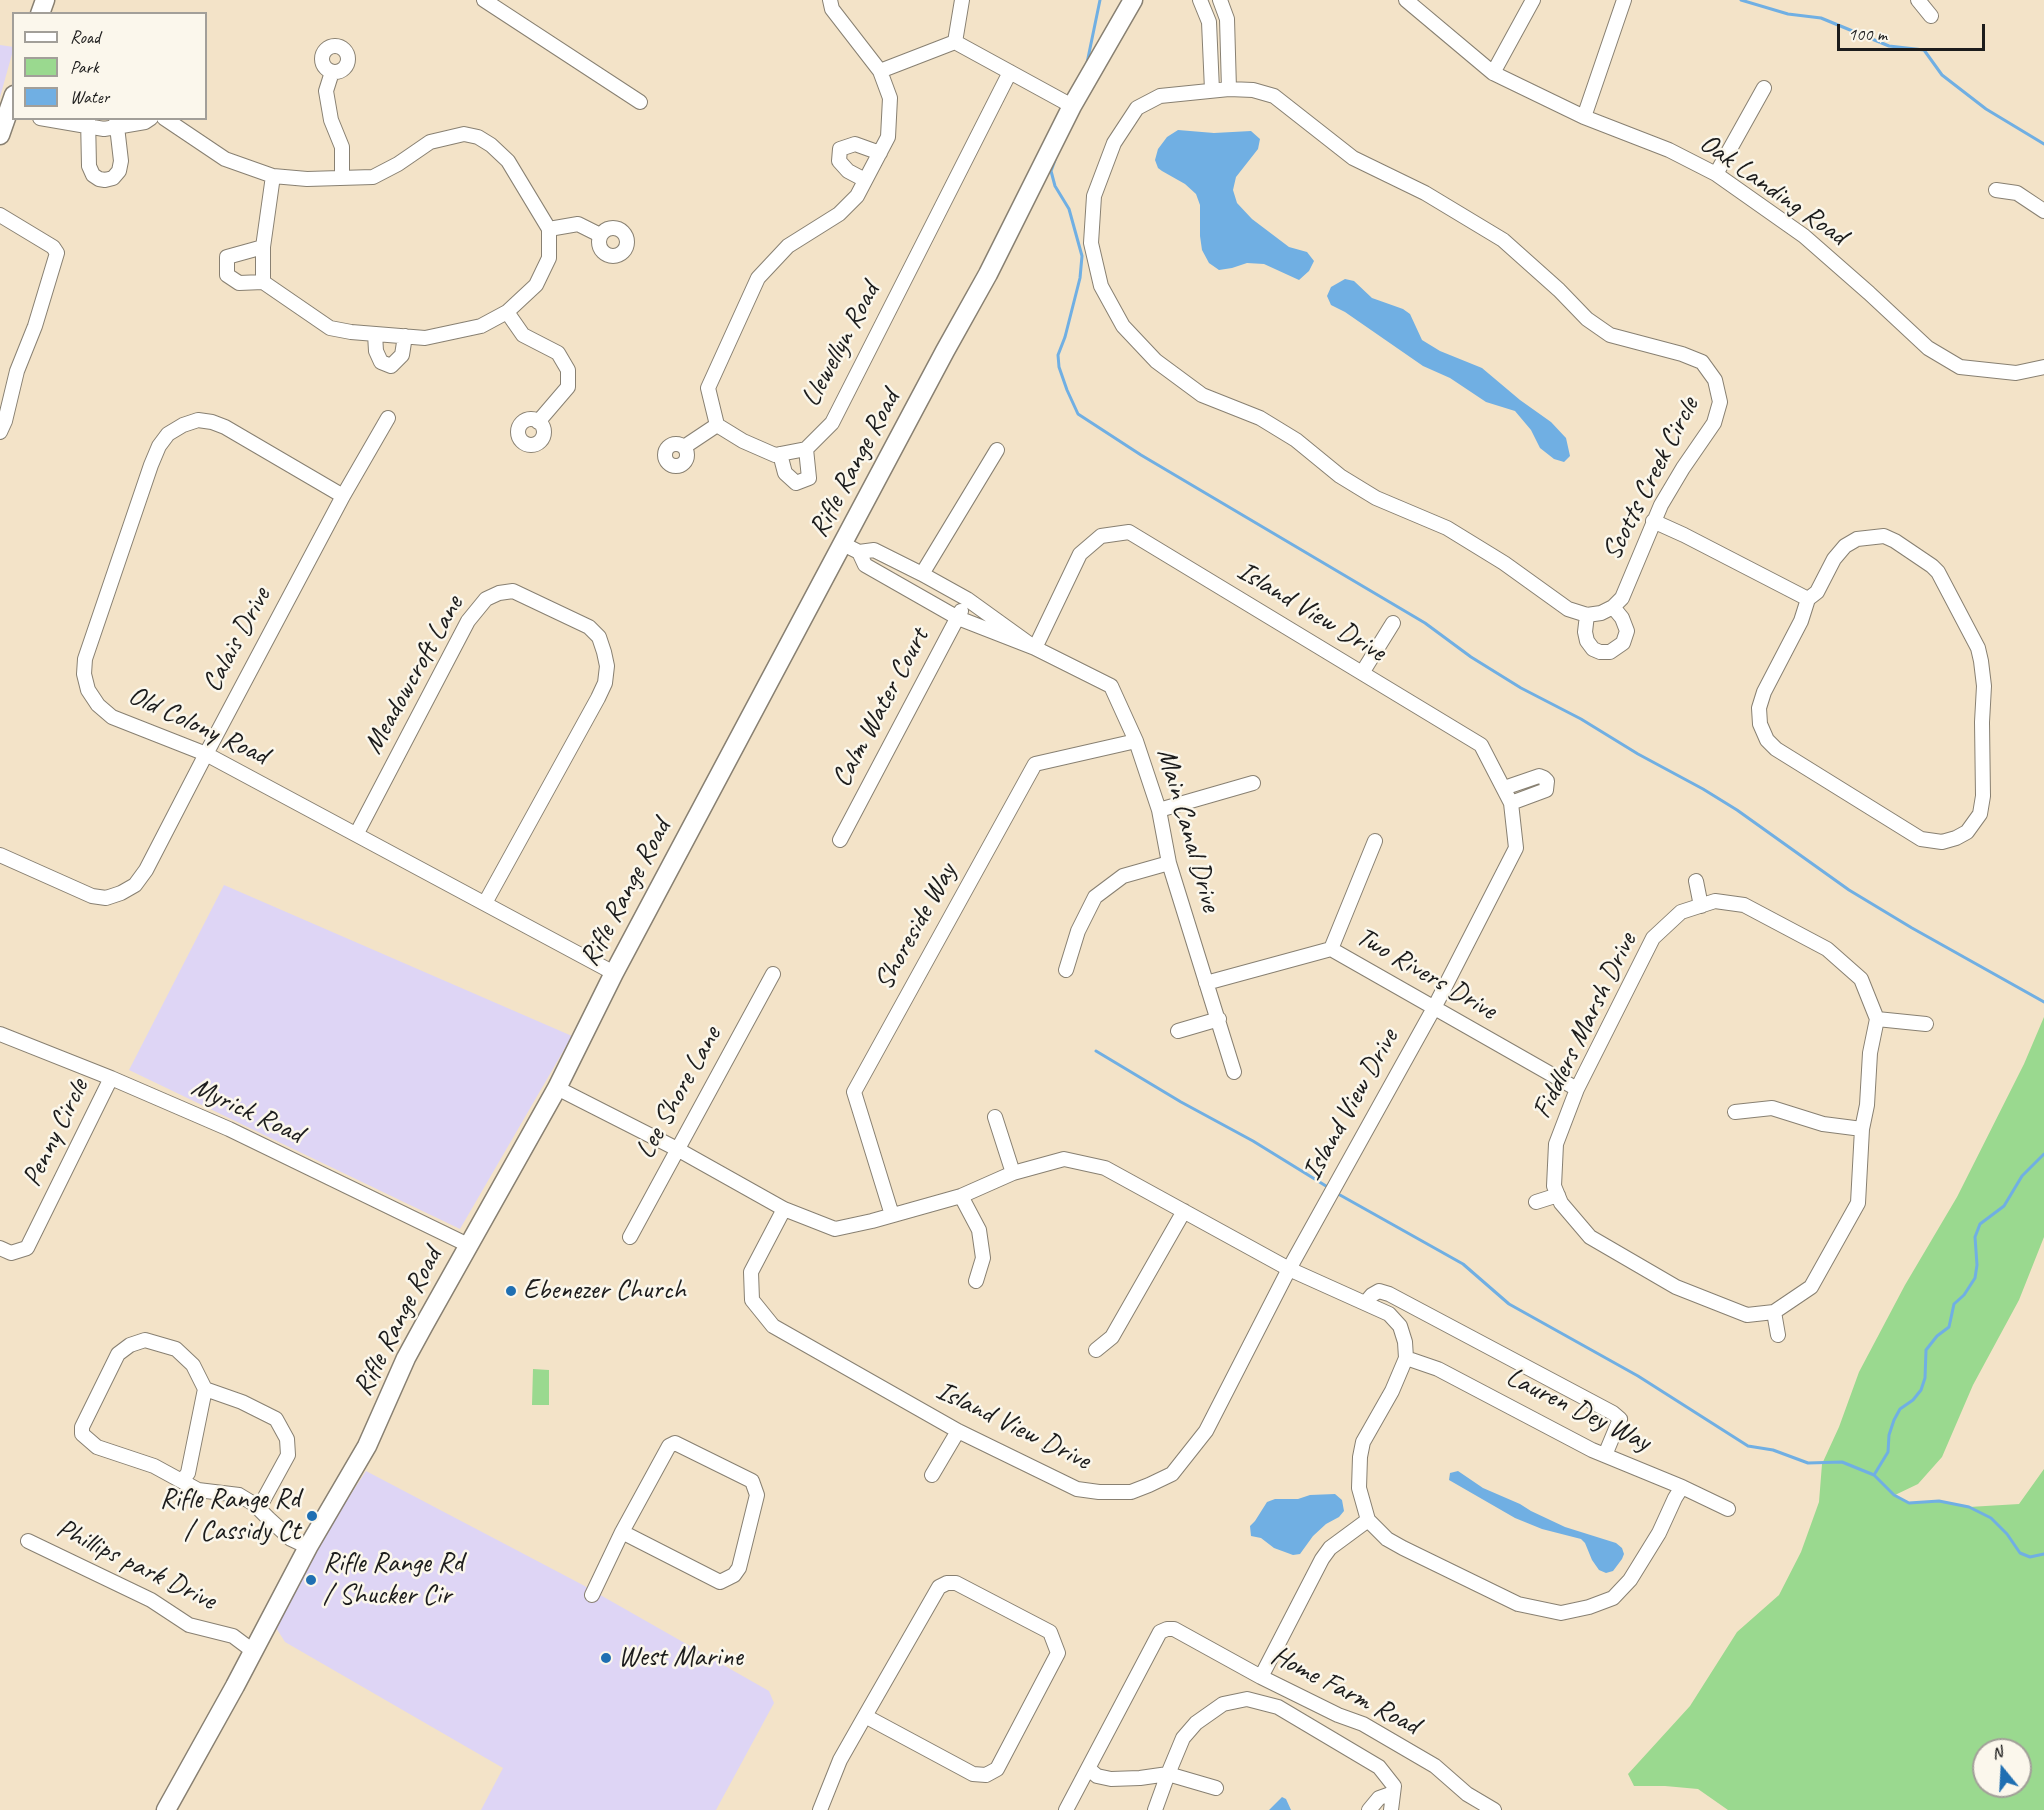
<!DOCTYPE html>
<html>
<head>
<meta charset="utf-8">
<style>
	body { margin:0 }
	#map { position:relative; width:2044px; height:1810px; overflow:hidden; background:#f3e3c8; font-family:Caveat,sans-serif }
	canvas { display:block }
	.legend { position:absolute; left:12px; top:12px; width:195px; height:108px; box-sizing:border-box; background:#fbf7ec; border:2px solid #a29f99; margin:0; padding:8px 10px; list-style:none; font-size:18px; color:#1c1c1c }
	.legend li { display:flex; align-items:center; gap:12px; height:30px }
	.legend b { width:30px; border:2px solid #a29f99 }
	.north { position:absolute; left:1972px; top:1738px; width:60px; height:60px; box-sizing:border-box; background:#fbf7ec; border:2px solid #a29f99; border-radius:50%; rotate:342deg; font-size:16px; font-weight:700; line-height:24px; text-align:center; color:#1c1c1c }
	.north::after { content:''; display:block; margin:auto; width:21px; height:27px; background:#1f6fb2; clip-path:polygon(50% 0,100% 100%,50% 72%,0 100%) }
	.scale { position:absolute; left:1837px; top:24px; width:148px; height:27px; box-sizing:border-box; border:3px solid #1c1c1c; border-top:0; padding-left:8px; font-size:18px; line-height:21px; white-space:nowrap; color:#1c1c1c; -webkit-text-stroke:4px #fbf7ec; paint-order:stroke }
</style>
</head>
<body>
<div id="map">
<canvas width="2044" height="1810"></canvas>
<ul class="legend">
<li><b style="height:8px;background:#fff"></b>Road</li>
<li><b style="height:16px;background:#9ad98f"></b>Park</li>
<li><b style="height:16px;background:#70afe3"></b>Water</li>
</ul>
<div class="north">N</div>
<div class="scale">100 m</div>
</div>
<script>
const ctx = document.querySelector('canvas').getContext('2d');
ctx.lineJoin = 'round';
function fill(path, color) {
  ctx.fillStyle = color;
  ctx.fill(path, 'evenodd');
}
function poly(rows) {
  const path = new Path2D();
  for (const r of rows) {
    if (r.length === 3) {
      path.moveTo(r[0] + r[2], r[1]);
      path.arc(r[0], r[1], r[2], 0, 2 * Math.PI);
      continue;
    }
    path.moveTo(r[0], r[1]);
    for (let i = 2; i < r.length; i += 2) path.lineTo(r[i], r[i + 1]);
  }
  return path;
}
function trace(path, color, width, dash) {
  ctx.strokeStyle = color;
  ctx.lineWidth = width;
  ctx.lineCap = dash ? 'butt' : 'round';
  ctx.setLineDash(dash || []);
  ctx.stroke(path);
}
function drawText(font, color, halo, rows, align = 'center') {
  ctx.font = font + ' Caveat,sans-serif';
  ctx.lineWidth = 5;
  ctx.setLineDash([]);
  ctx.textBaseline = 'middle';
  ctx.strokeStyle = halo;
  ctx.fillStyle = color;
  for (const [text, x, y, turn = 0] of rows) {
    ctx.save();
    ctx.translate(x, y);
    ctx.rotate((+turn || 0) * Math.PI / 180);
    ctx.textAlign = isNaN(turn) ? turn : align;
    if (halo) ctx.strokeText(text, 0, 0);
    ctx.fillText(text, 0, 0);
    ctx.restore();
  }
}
fill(poly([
	[0,45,14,47,0,97],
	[224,885,572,1036,460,1229,129,1070],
	[366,1471,581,1584,769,1691,774,1703,716,1810,481,1810,503,1768,285,1642,273,1623,324,1535]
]), '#ded5f5');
fill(poly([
	[2044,1017,2044,1237,2019,1300,1973,1385,1942,1457,1918,1484,1895,1495,1909,1503,1939,1501,1969,1507,2019,1504,2044,1469,2044,1810,1728,1810,1698,1789,1665,1786,1634,1786,1628,1774,1690,1706,1737,1632,1779,1595,1801,1552,1819,1502,1822,1464,1839,1427,1859,1372,1905,1285,1957,1197,2024,1064],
	[1984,1750,2020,1750,2020,1786,1984,1786],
	[533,1369,549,1370,549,1405,532,1405]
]), '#9ad98f');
fill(poly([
	[1178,130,1214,133,1251,131,1260,139,1258,149,1236,177,1233,190,1237,203,1252,219,1289,247,1307,252,1314,261,1309,271,1299,280,1264,264,1247,263,1232,268,1219,270,1209,263,1202,250,1200,236,1200,205,1196,194,1185,184,1162,171,1158,168,1155,160,1158,149,1167,137],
	[1345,279,1354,281,1372,298,1403,309,1410,314,1422,340,1440,351,1482,368,1520,400,1551,422,1566,438,1570,456,1564,462,1554,459,1540,448,1531,430,1515,411,1486,402,1450,378,1423,366,1345,312,1331,305,1327,296,1331,287],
	[1458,1471,1483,1488,1520,1504,1531,1511,1565,1527,1616,1543,1622,1548,1624,1554,1622,1559,1613,1571,1606,1573,1599,1570,1592,1560,1585,1543,1581,1539,1542,1529,1515,1518,1449,1480,1450,1473],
	[1335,1494,1342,1500,1344,1511,1339,1517,1326,1524,1313,1536,1300,1554,1293,1555,1274,1548,1261,1538,1251,1536,1250,1526,1255,1521,1267,1502,1275,1499,1298,1499,1310,1495],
	[1282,1797,1286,1799,1291,1810,1269,1810]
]), '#70afe3');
trace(poly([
	[1741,0,1788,14,1821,18,1889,46,1924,50,1942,75,1986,109,2044,144],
	[1087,63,1100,0],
	[1055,160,1051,171,1055,186,1069,209,1082,256,1080,278,1065,337,1058,355,1059,367,1067,390,1078,414,1141,455,1425,623,1471,657,1521,688,1581,719,1638,754,1703,789,1737,810,1849,890,1912,928,2044,1002],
	[1096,1051,1181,1102,1253,1141,1326,1186],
	[1340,1195,1463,1264,1509,1304,1638,1376,1748,1446,1773,1450,1808,1463,1842,1462,1874,1475,1894,1495,1909,1503,1939,1501,1969,1507,1991,1518,2007,1534,2020,1553,2030,1557,2044,1554],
	[1874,1475,1888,1452,1889,1435,1894,1420,1900,1409,1913,1400,1921,1390,1925,1378,1926,1350,1937,1336,1949,1327,1954,1304,1964,1295,1975,1278,1977,1265,1975,1237,1980,1224,2004,1206,2022,1176,2044,1154]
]), '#70afe3', 3);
const minor = poly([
	[484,0,640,102],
	[830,0,832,9,880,71,890,98,888,137,857,196,839,214,788,246,758,278,708,388,717,425,743,441,775,455,806,449,832,423,1010,72],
	[1200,0,1209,22,1212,90],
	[1220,0,1227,19,1229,89],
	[1406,0,1493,73,1584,117,1669,150,1716,174,1804,236,1869,293,1928,348,1960,367,2016,373,2044,367],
	[1918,0,1931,16],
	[955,42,962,0],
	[335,59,13],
	[880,71,955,42,1072,106],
	[332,72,326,91,331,120,342,147,342,178],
	[1493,73,1533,0],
	[1229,89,1253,90,1274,96,1353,158,1425,193,1503,240,1559,290,1587,319,1610,335,1682,354,1702,362,1715,380,1720,402,1714,423,1683,468,1661,505,1622,598,1613,607,1601,613,1587,615,1568,609,1504,563,1447,528,1376,498,1340,476,1296,440,1260,418,1202,395,1156,361,1123,326,1101,286,1091,243,1094,196,1114,143,1137,108,1160,96,1229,89],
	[1584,117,1624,0],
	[40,118,104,129,145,122,151,118],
	[88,118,89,166,93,175,99,179,105,180,113,178,119,171,121,161,116,118],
	[164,118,225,159,273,176,307,179,373,177,398,164,430,142,464,134,478,137,491,145,508,161,549,229,549,258,536,285,507,312,481,326,425,338,351,332,330,328,263,282,263,247,273,176],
	[1716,174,1764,88],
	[865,180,848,171,839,161,840,149,855,144,880,153],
	[1996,190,2017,193,2044,211],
	[0,215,53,247,57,253,35,326,17,371,5,421,0,432],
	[613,242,14],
	[549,229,578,224,600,235],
	[263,282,239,283,227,275,227,257,263,247],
	[507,312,523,335,558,353,568,370,568,387,538,422],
	[375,334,376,351,381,362,391,366,402,355,405,336],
	[531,432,13],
	[676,455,11],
	[684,447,717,425],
	[780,454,785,473,796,483,809,478,806,449],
	[343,496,225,427,212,422,198,420,183,425,168,434,159,446,151,465,85,659,84,674,88,690,98,705,112,717,206,754,614,973],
	[1653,521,1684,535,1808,599,1817,592,1834,559,1845,546,1857,539,1884,536,1895,541,1932,566,1938,572,1978,648,1981,661,1984,686,1982,722,1983,796,1980,814,1967,832,1956,838,1942,842,1921,839,1776,749,1767,740,1760,724,1759,708,1764,692,1801,621,1808,599],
	[843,544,859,552,874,550,922,574,967,599,1035,648,958,618,865,565,859,552],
	[922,574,997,450],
	[1587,615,1585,632,1587,641,1593,649,1600,652,1610,652,1623,643,1627,631,1622,618,1613,607],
	[1362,673,1393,623],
	[1504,788,1539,776,1544,778,1547,781,1546,790,1511,803],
	[1159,810,1253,783],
	[357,833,468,621,486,599,499,593,513,591,589,627,599,637,604,652,607,666,605,683,598,698,485,903],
	[840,840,961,611],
	[0,855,92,896,106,898,121,893,135,885,146,870,206,754,343,496,388,418],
	[1696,881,1701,906],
	[1715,901,1744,905,1827,949,1861,979,1877,1019,1870,1053,1867,1105,1862,1129,1858,1203,1811,1287,1774,1312,1747,1315,1676,1287,1590,1237,1561,1203,1554,1186,1556,1144,1577,1089,1653,938,1681,912,1715,901],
	[1331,949,1375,841],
	[1066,970,1078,931,1095,897,1123,876,1169,863],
	[1206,983,1331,949,1577,1089],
	[1877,1019,1926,1024],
	[1178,1031,1219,1019],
	[0,1034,111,1078,229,1129,468,1245],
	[557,1088,677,1149,784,1209,835,1229,872,1221,961,1196,1013,1173,1064,1159,1105,1168,1289,1269,1389,1314,1400,1326,1405,1342,1406,1358,1392,1391,1363,1442,1360,1457,1359,1488,1368,1520,1387,1539,1403,1548,1518,1604,1561,1613,1589,1607,1613,1598,1630,1580,1659,1533,1675,1498,1682,1487],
	[1735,1112,1772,1108,1823,1124,1862,1129],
	[995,1117,1013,1173],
	[961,1196,979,1230,983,1258,976,1281],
	[1536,1202,1558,1195],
	[784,1209,751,1272,752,1300,773,1326,958,1431,1077,1489,1099,1492,1131,1492,1149,1485,1172,1474,1206,1431,1289,1269,1434,1008,1516,848,1511,803,1481,745,1129,532,1101,536,1080,554,1035,648,1111,686,1136,741,1159,810,1169,863,1234,1072],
	[892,1215,854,1092,1035,764,1136,741],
	[630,1237,773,974],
	[0,1248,11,1253,27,1248,111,1078],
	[1366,1302,1372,1295,1379,1291,1389,1294,1613,1413,1620,1419,1605,1455],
	[1774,1312,1778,1335],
	[1096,1350,1112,1337,1184,1211],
	[1406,1358,1438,1369,1592,1450,1682,1487,1728,1509],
	[932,1475,958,1431],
	[182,1481,188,1473,205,1389],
	[259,1508,288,1455,287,1439,276,1419,242,1402,205,1389,193,1365,176,1349,145,1340,130,1345,118,1354,82,1427,82,1434,97,1447,154,1466,198,1490,239,1495,254,1504,269,1519,291,1539,308,1547],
	[28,1541,151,1600,189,1625,233,1636,253,1651],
	[947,1583,956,1583,1050,1632,1058,1653,997,1769,986,1775,973,1774,865,1716,939,1587,947,1583],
	[592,1595,622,1532,669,1446,675,1443,752,1481,757,1495,739,1568,734,1575,720,1582,622,1532],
	[1261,1677,1322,1559,1330,1548,1368,1520],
	[1089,1769,1097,1776,1111,1779,1140,1778,1168,1774,1183,1738,1196,1723,1223,1704,1247,1699,1278,1707,1379,1767,1394,1786,1391,1810],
	[820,1810,840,1760,865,1716],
	[1066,1810,1160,1632,1167,1629,1174,1629,1261,1677,1338,1715,1363,1724,1435,1766,1467,1794,1494,1810],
	[1155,1810,1168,1774,1216,1788],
	[1369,1810,1379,1798,1393,1793]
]);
const major = poly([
	[40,14,45,0],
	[0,135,14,95],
	[166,1810,235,1686,308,1547,367,1446,406,1358,424,1325,557,1088,614,973,945,351,988,274,1072,106,1133,0]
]);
trace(minor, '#888072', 16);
trace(major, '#888072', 21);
trace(minor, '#fff', 14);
trace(major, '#fff', 18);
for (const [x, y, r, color] of [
	[511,1291,6,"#1f6fb2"],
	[312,1516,6,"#1f6fb2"],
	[311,1580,6,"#1f6fb2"],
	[606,1658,6,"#1f6fb2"]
]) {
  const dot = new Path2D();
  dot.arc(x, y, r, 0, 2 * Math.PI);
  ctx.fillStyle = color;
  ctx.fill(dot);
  trace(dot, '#fbf7ec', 2);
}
drawText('28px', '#1c1c1c', '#fbf7ec', [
	["Oak Landing Road",1773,190,35],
	["Llewellyn Road",841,345,-62],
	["Rifle Range Road",855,464,-62],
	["Scotts Creek Circle",1651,479,-63],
	["Island View Drive",1311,612,31],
	["Calais Drive",237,640,-62],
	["Meadowcroft Lane",414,675,-61],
	["Calm Water Court",881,708,-62],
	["Old Colony Road",198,726,25],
	["Main Canal Drive",1188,830,74],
	["Rifle Range Road",626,893,-62],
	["Shoreside Way",916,927,-61],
	["Two Rivers Drive",1426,974,30],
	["Fiddlers Marsh Drive",1585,1026,-64],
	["Lee Shore Lane",679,1093,-61],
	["Island View Drive",1351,1105,-61],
	["Myrick Road",247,1111,25],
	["Penny Circle",56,1133,-64],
	["Rifle Range Road",398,1322,-63],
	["Lauren Dey Way",1578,1410,26],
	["Island View Drive",1013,1426,26],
	["Phillips park Drive",136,1565,26],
	["Home Farm Road",1345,1691,27]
]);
drawText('28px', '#1c1c1c', '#fbf7ec', [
	["Ebenezer Church",523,1291],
	["Rifle Range Rd",300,1500,"right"],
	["/ Cassidy Ct",300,1532,"right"],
	["Rifle Range Rd",323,1564],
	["/ Shucker Cir",323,1596],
	["West Marine",618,1658]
], 'left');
</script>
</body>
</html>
